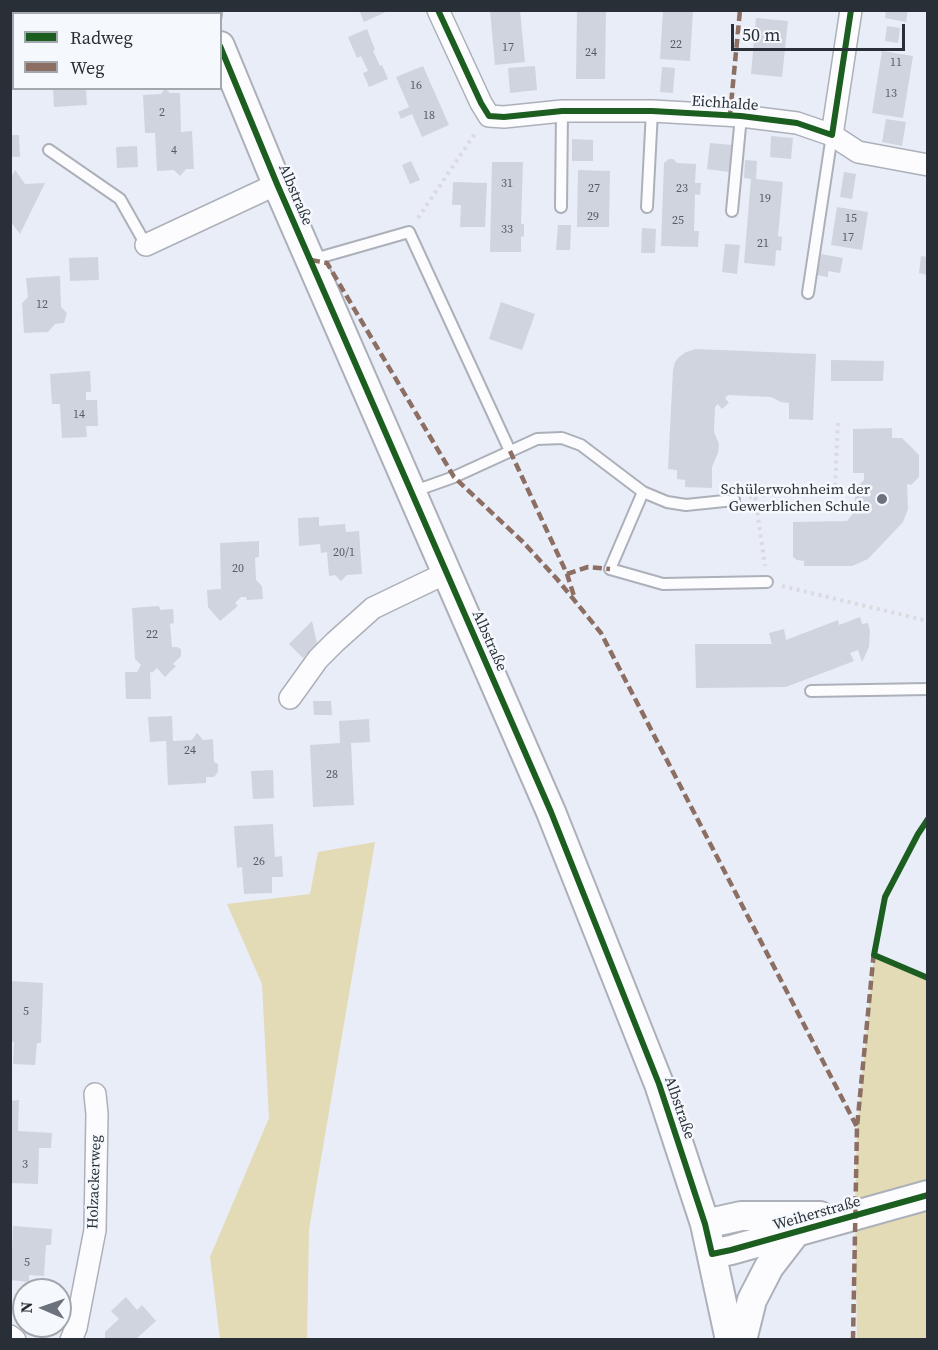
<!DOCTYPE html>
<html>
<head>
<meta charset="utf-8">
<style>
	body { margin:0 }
	#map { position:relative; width:938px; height:1350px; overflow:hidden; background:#e8edf8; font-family:"Source Serif 4",serif }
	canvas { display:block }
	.frame { position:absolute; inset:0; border:12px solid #292f37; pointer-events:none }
	.legend { position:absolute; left:12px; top:12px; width:210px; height:78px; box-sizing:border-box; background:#f5f8fd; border:2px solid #a3a8ae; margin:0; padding:8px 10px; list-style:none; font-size:18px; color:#292f37 }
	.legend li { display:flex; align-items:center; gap:12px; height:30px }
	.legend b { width:30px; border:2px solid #a3a8ae }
	.north { position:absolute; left:12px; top:1278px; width:60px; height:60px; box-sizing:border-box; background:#f5f8fd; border:2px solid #a3a8ae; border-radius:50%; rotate:272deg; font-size:16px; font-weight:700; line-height:24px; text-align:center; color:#292f37 }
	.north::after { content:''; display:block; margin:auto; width:21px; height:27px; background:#6c727b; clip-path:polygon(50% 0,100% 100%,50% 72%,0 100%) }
	.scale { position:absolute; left:731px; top:24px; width:174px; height:27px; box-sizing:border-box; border:3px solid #292f37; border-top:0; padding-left:8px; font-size:18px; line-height:21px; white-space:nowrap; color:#292f37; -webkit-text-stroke:4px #f5f8fd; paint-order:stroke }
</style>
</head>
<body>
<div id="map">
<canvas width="938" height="1350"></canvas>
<div class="frame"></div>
<ul class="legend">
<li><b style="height:8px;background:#1b5e20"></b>Radweg</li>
<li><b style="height:8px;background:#8d6e63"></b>Weg</li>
</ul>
<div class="north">N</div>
<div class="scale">50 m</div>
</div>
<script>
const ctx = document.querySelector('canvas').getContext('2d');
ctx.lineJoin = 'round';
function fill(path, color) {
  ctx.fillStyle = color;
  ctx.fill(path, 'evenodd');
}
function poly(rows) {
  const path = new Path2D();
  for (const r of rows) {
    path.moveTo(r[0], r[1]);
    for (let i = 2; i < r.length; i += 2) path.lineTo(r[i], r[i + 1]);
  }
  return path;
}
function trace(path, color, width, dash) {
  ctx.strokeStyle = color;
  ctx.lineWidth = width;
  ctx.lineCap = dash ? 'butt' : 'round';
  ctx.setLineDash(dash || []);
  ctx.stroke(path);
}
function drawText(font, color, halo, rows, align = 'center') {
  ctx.font = font + ' "Source Serif 4",serif';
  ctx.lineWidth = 5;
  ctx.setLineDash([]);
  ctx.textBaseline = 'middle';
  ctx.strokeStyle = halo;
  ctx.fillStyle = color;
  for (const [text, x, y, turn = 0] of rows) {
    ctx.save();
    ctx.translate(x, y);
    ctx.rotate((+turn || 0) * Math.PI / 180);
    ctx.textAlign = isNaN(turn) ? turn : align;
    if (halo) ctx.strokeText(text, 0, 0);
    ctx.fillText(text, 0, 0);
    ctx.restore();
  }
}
fill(poly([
	[375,842,309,1229,307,1339,220,1339,210,1257,269,1118,262,984,227,904,310,894,318,852],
	[874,955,927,978,928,1339,857,1340,855,1216,857,1127]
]), '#e2dbb6');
fill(poly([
	[359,10,390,10,364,22],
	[490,10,520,10,525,62,495,65],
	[577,10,606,10,605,79,576,79],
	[663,10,693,10,690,61,660,59],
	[886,10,908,10,906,22,885,18],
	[756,18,788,21,782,77,751,74],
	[887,26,900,28,898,43,885,41],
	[367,29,375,50,373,51,380,66,382,65,388,79,369,87,363,73,368,71,361,56,357,58,348,37],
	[882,51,913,56,903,118,872,113],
	[423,66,449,125,422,137,412,114,401,119,398,112,409,107,396,77],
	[535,66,537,90,510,93,508,68],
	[662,67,675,68,673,93,660,92],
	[53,88,86,88,87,105,54,107],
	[165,88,170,93,180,93,181,132,192,131,194,169,186,169,180,176,174,170,157,171,155,133,145,133,143,95,161,94],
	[886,119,906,122,902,146,882,142],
	[10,135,19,135,20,157,10,157],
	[771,136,793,138,791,159,770,157],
	[572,139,593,140,593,161,572,161],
	[710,143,732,145,729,172,707,169],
	[137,146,138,167,117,168,116,147],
	[669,159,673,159,677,163,696,164,695,183,701,183,700,195,695,194,694,231,699,231,698,247,661,246,664,163],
	[745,160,757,161,756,179,783,182,778,236,782,237,781,251,776,250,775,266,744,263,751,179,744,178],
	[411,161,420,180,410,184,402,165],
	[492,162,523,162,521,224,524,224,524,236,521,237,521,252,490,252],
	[15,170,25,184,45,183,20,234,10,221,10,179],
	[578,170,610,171,609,227,577,227],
	[844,172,856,174,852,199,840,197],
	[453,182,487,183,485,227,460,227,461,205,452,205],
	[837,207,868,212,862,250,831,245],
	[558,225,571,225,570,250,556,250],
	[642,228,656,229,655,253,641,253],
	[725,244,740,245,737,274,722,272],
	[821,254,843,258,840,273,828,271,828,277,817,275],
	[921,256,927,257,927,275,919,273],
	[98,257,99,280,70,281,69,258],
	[60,276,61,307,67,313,64,323,55,324,48,332,24,333,22,303,28,297,26,278],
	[501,302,535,314,522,350,489,339],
	[696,349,816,354,813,420,789,419,789,403,781,402,771,397,728,395,725,398,729,403,722,409,718,404,715,407,714,432,719,444,718,453,712,467,712,488,685,487,685,480,677,479,677,470,668,469,673,370,675,362,679,357,686,352],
	[831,360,884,361,883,381,831,381],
	[90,371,91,392,86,392,86,400,97,400,98,426,86,426,87,437,62,438,60,404,52,404,50,374],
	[892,428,892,438,902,438,919,455,919,477,911,485,907,484,908,509,903,522,868,559,852,566,804,566,804,561,797,560,793,557,793,522,847,521,855,511,855,489,864,480,864,473,853,473,853,429],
	[319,517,319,526,345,524,346,532,359,531,362,574,347,575,341,581,335,575,329,576,327,552,321,553,320,544,299,546,298,518],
	[259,541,259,557,255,558,256,580,262,586,263,599,247,600,246,597,241,597,235,603,238,606,220,621,208,607,207,590,221,589,220,543],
	[159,606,160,610,173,609,174,623,170,624,172,647,177,647,181,649,181,656,173,664,176,666,165,677,157,668,152,673,150,671,151,699,126,699,125,672,137,672,141,665,135,659,132,608],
	[860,617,862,624,868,623,870,631,869,647,862,662,858,650,850,653,854,661,786,687,696,688,695,644,772,644,769,633,784,629,786,640,838,620,839,625],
	[312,621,317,643,303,658,289,644],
	[313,701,331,701,332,715,314,715],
	[172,716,173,741,192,740,197,733,203,740,213,739,214,762,218,764,218,772,214,777,206,777,206,783,168,785,166,741,150,742,148,717],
	[369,719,370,742,351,743,354,805,313,807,310,745,340,743,339,721],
	[273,770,274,798,253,799,251,771],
	[273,824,275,857,282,856,283,877,272,877,272,893,244,894,242,867,237,868,234,826],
	[10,981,43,983,41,1043,37,1043,35,1065,13,1064,14,1042,10,1042],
	[19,1100,18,1131,52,1133,51,1148,39,1148,38,1184,10,1183,10,1101],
	[13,1226,52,1229,51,1245,46,1245,44,1276,29,1275,29,1282,10,1280,10,1251,12,1251],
	[126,1297,137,1310,142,1305,156,1321,137,1338,139,1340,105,1340,105,1332,119,1319,111,1311]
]), '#d0d4de');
const lane = poly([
	[49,150,120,199,146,245],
	[561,207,562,111],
	[647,207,652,111],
	[732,211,741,116],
	[311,260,409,232,510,451],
	[808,293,832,135],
	[412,492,454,477,537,439,562,438,581,445,643,492,610,569,663,584,767,582],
	[643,492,667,502,686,505,734,500],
	[811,691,928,689]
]);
const street = poly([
	[438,10,481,103,489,116,504,117,562,111,652,111,741,116,797,123,832,135,851,10],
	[832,135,858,152,928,165],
	[146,245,277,184],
	[290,698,318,659,335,642,373,608,446,573],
	[10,1336,15,1340],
	[71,1340,76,1328,95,1230,97,1114,95,1094]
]);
const secondary = poly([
	[206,10,207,14],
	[220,46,277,184,551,812,659,1084,705,1224,730,1340],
	[705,1224,741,1216,820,1216],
	[712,1254,731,1250,928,1195],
	[742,1340,752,1300,769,1267,796,1232]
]);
trace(lane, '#acb0b9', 14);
trace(street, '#acb0b9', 24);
trace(secondary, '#acb0b9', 32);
trace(poly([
	[166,10,181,14],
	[418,218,476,132],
	[755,496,835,488,838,420],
	[749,497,755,496,765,566],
	[782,586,928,621]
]), '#dadbde', 4, [3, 4.5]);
trace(lane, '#fcfcfe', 10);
trace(street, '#fcfcfe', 21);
trace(secondary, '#fcfcfe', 28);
trace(poly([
	[730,115,740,10],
	[311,260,327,263,454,477,523,542,557,579,601,633,857,1127],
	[510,451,567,574,574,596],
	[567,574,588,567,610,569],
	[853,1340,857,1127,874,951]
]), '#8d6e63', 4.5, [9, 4.5]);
trace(poly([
	[438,10,481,103,489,116,504,117,562,111,652,111,741,116,797,123,832,135,851,10],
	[220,46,277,184,551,812,659,1084,705,1224,712,1254,731,1250,928,1195],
	[928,819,918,834,885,897,874,955,928,978]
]), '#1b5e20', 6);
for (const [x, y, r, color] of [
	[882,499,6,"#6c727b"]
]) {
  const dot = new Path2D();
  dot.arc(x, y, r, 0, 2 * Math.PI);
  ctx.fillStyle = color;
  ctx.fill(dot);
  trace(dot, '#f5f8fd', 2);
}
drawText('12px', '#565b64', null, [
	["22",676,45],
	["17",508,48],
	["24",591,53],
	["11",896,63],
	["16",416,86],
	["13",891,94],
	["2",162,113],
	["18",429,116],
	["4",174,151],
	["31",507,184],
	["27",594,189],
	["23",682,189],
	["19",765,199],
	["29",593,217],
	["15",851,219],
	["25",678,221],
	["33",507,230],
	["17",848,238],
	["21",763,244],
	["12",42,305],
	["14",79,415],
	["20/1",344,553],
	["20",238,569],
	["22",152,635],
	["24",190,751],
	["28",332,775],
	["26",259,862],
	["5",26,1012],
	["3",25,1165],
	["5",27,1263]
]);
drawText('15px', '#292f37', '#f5f8fd', [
	["Eichhalde",725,104,4],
	["Albstraße",295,195,67],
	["Albstraße",489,641,66],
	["Albstraße",679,1108,71],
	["Holzackerweg",95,1182,-88],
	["Weiherstraße",817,1214,-16]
]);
drawText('15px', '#292f37', '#f5f8fd', [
	["Schülerwohnheim der",870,490],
	["Gewerblichen Schule",870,507]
], 'right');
</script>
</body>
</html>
